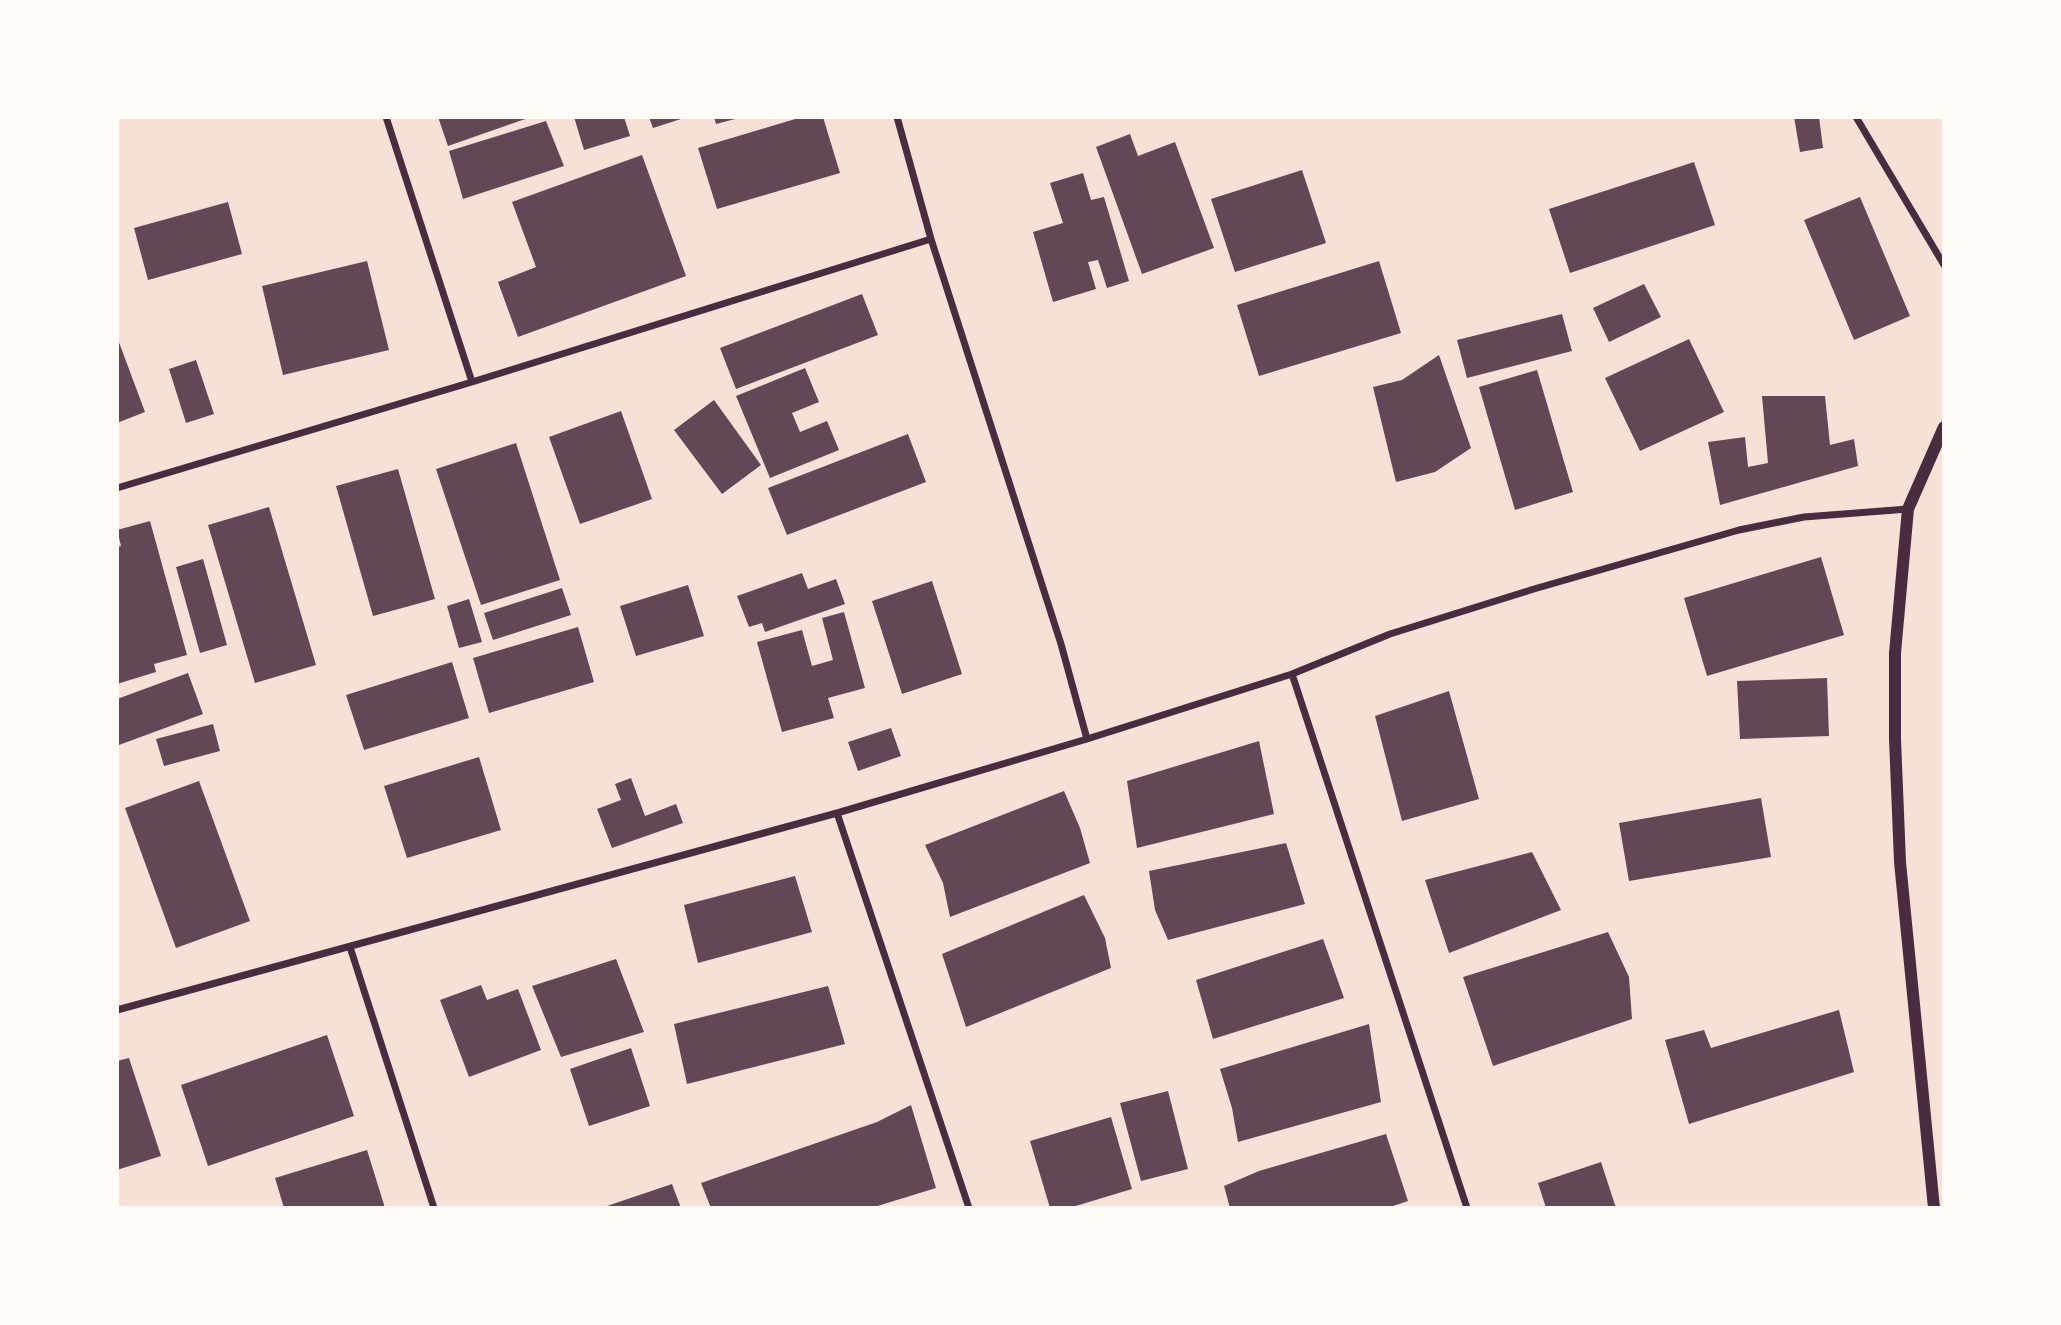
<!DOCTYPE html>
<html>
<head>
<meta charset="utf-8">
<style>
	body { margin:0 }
	#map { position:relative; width:2061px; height:1325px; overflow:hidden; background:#f7e1d7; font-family:Helvetica,sans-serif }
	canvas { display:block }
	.frame { position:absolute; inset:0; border:119px solid #fffaf5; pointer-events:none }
</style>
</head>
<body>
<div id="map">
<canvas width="2061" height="1325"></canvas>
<div class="frame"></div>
</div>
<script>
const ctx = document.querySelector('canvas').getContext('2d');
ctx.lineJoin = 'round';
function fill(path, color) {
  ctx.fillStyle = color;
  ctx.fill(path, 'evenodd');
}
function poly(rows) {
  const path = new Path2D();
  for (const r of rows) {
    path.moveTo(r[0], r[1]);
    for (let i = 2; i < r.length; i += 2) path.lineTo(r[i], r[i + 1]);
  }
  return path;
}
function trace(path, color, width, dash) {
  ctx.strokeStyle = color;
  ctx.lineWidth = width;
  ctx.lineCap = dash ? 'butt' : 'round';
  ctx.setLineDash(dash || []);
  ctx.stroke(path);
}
fill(poly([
	[438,117,528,117,528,118,448,146],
	[574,117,624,117,630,136,584,150],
	[649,117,684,117,684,118,653,128],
	[714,117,739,117,739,118,716,124],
	[802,117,823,117,840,173,717,209,698,148],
	[1794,117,1819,117,1823,148,1800,152],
	[546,121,564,166,463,199,449,151],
	[1130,134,1138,156,1175,142,1214,248,1142,274,1096,147],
	[642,155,686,276,518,337,498,282,536,267,512,202],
	[1694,162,1715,225,1570,273,1549,209],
	[1302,170,1326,243,1235,272,1211,199],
	[1083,173,1091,200,1104,197,1129,281,1107,288,1098,260,1088,262,1096,289,1053,302,1033,232,1063,223,1050,183],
	[1860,197,1910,316,1854,340,1804,220],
	[228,202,242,254,148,280,134,228],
	[367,261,389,350,283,375,262,286],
	[1379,261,1401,333,1259,376,1237,305],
	[1644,284,1661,317,1609,342,1593,308],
	[862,294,878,335,736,389,720,348],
	[1562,314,1572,351,1467,378,1457,340],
	[117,337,145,412,117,423],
	[1689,339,1724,412,1640,451,1605,378],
	[1439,355,1471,448,1435,472,1396,482,1373,387,1402,380],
	[196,360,214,414,186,423,169,369],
	[805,368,819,402,792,413,800,432,827,421,839,450,770,478,736,396],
	[1537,370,1573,492,1515,510,1479,387],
	[1762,396,1825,396,1830,445,1854,439,1858,466,1720,505,1708,442,1745,437,1748,467,1768,463],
	[714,400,761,465,722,494,674,430],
	[621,411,652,499,580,524,549,437],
	[908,434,926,482,787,535,768,488],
	[516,443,560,580,481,605,436,469],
	[398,469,435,599,373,616,336,486],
	[269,507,316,665,255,683,208,525],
	[150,521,187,655,154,664,156,672,117,684,117,547,121,546,117,530],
	[1821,557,1844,635,1707,676,1684,598],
	[203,559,227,645,200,653,176,567],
	[802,573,808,589,836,579,845,604,765,632,762,623,749,627,737,596],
	[932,581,962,674,902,694,872,601],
	[688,585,704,636,636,656,620,606],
	[562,588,571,615,493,640,484,613],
	[469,599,482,642,459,648,447,606],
	[844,612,865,688,828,698,834,718,782,732,757,642,802,630,812,666,833,660,822,618],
	[578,627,594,682,489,713,473,658],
	[452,662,469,718,364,750,346,695],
	[188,673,203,714,119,745,117,699],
	[1827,678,1829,736,1740,739,1737,681],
	[1449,691,1479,799,1402,821,1375,716],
	[213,724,220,751,164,766,156,739],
	[891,728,901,756,858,771,848,742],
	[1259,741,1274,814,1137,848,1127,781],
	[479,757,501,830,407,858,384,786],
	[631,778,645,816,676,804,683,823,612,848,597,809,621,800,615,784],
	[199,781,250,921,176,948,125,808],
	[1064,791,1080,828,1090,863,950,917,943,883,925,845],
	[1761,798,1771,857,1629,881,1619,823],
	[1286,843,1305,904,1168,940,1155,910,1149,871],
	[1532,852,1561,910,1449,953,1425,880],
	[795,876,812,932,698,963,684,905],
	[1084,895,1105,938,1111,968,966,1027,942,954],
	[1608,932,1629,977,1632,1019,1493,1066,1463,977],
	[1323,939,1344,998,1213,1039,1196,980],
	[616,959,644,1032,561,1057,532,986],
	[481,985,487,1000,518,989,541,1050,469,1077,440,1000],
	[828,986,845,1044,687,1084,674,1024],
	[1839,1010,1854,1072,1689,1124,1665,1040,1704,1030,1711,1048],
	[1369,1024,1381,1102,1238,1142,1232,1108,1220,1069],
	[327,1035,354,1116,208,1166,181,1085],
	[631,1048,650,1106,589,1126,570,1069],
	[129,1058,161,1156,117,1170,117,1061],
	[1168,1091,1188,1169,1141,1181,1120,1103],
	[911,1105,936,1188,871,1208,711,1208,701,1183,877,1122],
	[1111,1117,1132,1189,1069,1208,1050,1208,1030,1141],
	[1386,1134,1408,1201,1387,1208,1230,1208,1224,1186,1259,1171],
	[367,1150,385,1208,284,1208,275,1178],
	[1601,1162,1616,1208,1546,1208,1538,1183],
	[672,1184,681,1208,604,1208,604,1207]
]), '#644757');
trace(poly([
	[386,117,472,382],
	[897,117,931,239,1061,644,1087,739,1292,674,1390,634,1534,589,1739,530,1804,517,1908,509],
	[1856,117,1944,265],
	[117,488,472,382,931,239],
	[1292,674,1467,1208],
	[837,813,969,1208],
	[350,947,434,1208],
	[117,1010,837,813,1087,739]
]), '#4a2c40', 7);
trace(poly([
	[1934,1208,1900,862,1895,739,1895,653,1908,509,1944,427]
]), '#4a2c40', 12);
</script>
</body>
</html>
